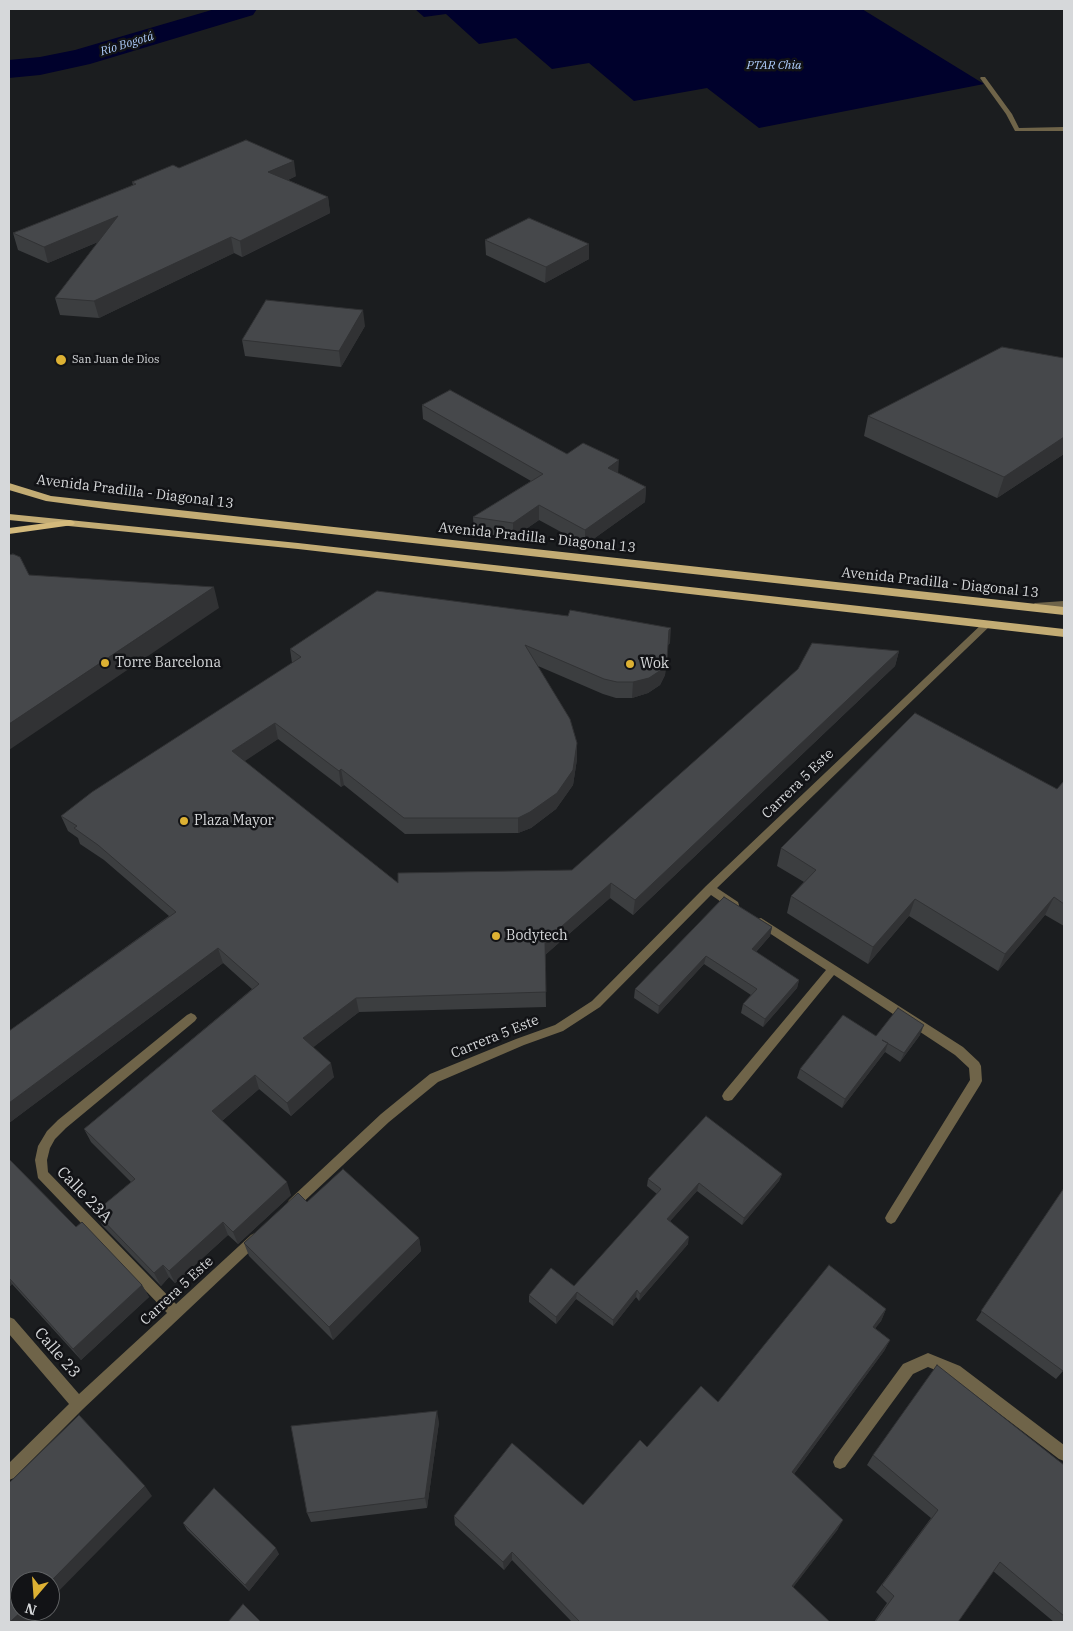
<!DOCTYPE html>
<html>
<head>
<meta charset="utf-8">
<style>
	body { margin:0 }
	#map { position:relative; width:1073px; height:1631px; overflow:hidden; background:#1b1d1f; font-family:"IBM Plex Serif",serif }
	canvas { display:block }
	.frame { position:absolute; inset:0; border:10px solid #d6d8da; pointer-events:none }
	.north { position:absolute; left:10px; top:1571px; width:50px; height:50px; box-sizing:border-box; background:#121316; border:1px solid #606264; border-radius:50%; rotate:198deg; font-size:14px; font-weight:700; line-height:20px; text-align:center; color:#d6d8da }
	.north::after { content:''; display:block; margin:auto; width:18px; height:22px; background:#ddb133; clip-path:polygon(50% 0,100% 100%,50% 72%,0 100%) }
</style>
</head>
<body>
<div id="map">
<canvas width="1073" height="1631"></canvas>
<div class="frame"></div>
<div class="north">N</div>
</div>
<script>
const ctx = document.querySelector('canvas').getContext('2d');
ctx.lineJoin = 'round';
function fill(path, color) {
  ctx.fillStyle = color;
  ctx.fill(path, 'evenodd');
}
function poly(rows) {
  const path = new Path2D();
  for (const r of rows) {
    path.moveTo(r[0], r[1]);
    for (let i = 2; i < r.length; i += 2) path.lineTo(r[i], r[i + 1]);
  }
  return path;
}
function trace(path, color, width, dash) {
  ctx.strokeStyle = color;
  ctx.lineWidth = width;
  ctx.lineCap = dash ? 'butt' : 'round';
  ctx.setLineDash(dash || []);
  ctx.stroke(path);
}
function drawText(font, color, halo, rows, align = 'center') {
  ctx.font = font + ' "IBM Plex Serif",serif';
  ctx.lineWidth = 5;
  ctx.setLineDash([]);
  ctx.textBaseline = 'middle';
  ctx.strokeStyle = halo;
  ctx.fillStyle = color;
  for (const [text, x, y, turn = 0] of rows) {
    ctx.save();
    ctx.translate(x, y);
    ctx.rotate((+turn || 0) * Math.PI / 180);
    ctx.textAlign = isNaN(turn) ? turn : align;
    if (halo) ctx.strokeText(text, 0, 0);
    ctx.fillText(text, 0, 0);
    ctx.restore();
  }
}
fill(poly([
	[415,9,862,9,984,84,759,128,707,88,634,101,589,63,552,69,516,38,479,44,446,14,424,17]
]), '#00012c');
fill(poly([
	[215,9,257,9,253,15,90,64,40,75,9,78,9,60,40,57,75,50,215,9]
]), '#00012c');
fill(poly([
	[981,77,985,77,1012,114,1019,128,1064,127,1064,131,1015,131,1006,114,980,78,981,77],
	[928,1353,960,1366,1064,1445,1064,1461,1059,1459,950,1376,928,1367,913,1374,845,1467,840,1469,835,1467,833,1462,835,1457,903,1364,928,1353]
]), '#6f6449');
fill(poly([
	[987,621,991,624,990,626,717,888,738,902,739,905,738,908,730,908,711,895,600,1007,563,1031,524,1045,438,1082,389,1122,297,1208,293,1210,289,1208,287,1204,289,1200,381,1114,430,1074,516,1039,555,1025,592,1001,706,886,984,622,987,621],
	[761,918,963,1047,979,1062,981,1066,982,1081,980,1085,895,1222,891,1224,887,1222,885,1218,887,1214,970,1080,969,1068,955,1055,834,975,732,1100,728,1101,724,1100,722,1096,724,1092,826,970,757,925,756,922,757,919,761,918],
	[191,1013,195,1015,197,1018,195,1021,66,1128,55,1139,50,1148,47,1160,48,1172,176,1304,251,1235,255,1233,259,1235,261,1239,259,1243,83,1409,14,1478,9,1480,9,1463,69,1404,9,1334,9,1317,14,1319,79,1394,167,1313,38,1178,35,1160,38,1146,47,1131,58,1120,187,1015,191,1013]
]), '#6f6449');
fill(poly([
	[1064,601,1064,607,1035,609,1031,606,1035,603,1064,601]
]), '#6f6449');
fill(poly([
	[9,483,51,496,1064,607,1064,615,114,510,46,501,9,490,9,483],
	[9,514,298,543,1064,629,1064,637,298,549,9,520,9,514]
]), '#c3ac74');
fill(poly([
	[69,520,73,521,75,523,73,525,9,534,9,528,69,520]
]), '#d4ba7c');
fill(poly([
	[179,168,296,176,288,180,328,197,330,213,242,257,234,253,99,318,60,315,55,298,98,242,48,263,18,250,13,233,133,185,132,182],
	[485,240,589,259,545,283,486,255],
	[365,326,341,367,245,356,242,340],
	[1064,358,1064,454,997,498,864,436,868,416],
	[422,405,567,454,618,473,646,487,645,502,585,545,539,520,513,538,474,532,473,517,531,481,423,419],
	[670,643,668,645,665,675,660,685,648,693,632,698,616,698,603,694,538,666,577,743,577,759,573,785,556,809,531,828,518,833,405,834,344,785,341,787,278,739,244,761,398,883,572,870,899,651,895,666,633,915,610,898,545,955,546,1007,359,1012,313,1047,334,1077,291,1116,259,1089,222,1121,291,1195,238,1244,228,1235,175,1283,169,1277,161,1286,102,1225,95,1212,131,1182,91,1142,84,1129,252,989,223,963,9,1123,9,1031,169,916,104,860,80,844,78,838,68,831,61,816,292,663,290,649],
	[1064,781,1064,926,1045,915,998,971,909,916,868,964,787,913,791,896,804,882,777,866,781,848,1057,789],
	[724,897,772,927,770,936,756,952,799,980,797,988,763,1027,741,1013,743,1004,751,995,704,964,658,1014,634,998,635,989],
	[920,1035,900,1062,885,1052,842,1108,797,1078,800,1069,876,1036],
	[9,1159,76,1227,142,1285,149,1297,81,1360,12,1284,9,1287],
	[782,1174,779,1181,742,1225,697,1191,670,1221,688,1244,639,1301,636,1297,613,1326,576,1299,556,1324,529,1302,529,1295,574,1286,657,1194,647,1186,648,1179],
	[1064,1188,1063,1371,1056,1379,976,1320],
	[307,1202,419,1238,421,1251,333,1340,249,1256,244,1243],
	[886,1309,881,1321,875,1328,890,1340,884,1351,794,1474,838,1529,793,1587,830,1622,572,1622,512,1560,504,1570,455,1525,454,1516,583,1505,647,1447,718,1402],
	[439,1422,427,1508,311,1522,307,1513],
	[873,1455,1064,1465,1064,1622,1054,1622,993,1571,958,1622,874,1622,887,1603,876,1592,931,1518,867,1465],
	[183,1523,279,1554,249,1591,187,1530]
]), '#3c3e40');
fill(poly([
	[294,161,296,176,271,188,268,172],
	[328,197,330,213,242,257,240,241],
	[118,216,121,232,48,263,44,247],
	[231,237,234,253,99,318,94,301],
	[589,244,589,259,545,283,546,267],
	[363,310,365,326,341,367,339,351],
	[1064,437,1064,454,997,498,1004,477],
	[619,460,618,475,608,468],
	[646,487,645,502,585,545,585,530],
	[539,505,539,520,513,538,513,523],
	[214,587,219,608,9,750,9,724],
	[671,628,670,643,668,645,669,630],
	[899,651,895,666,633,915,635,900],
	[667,659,665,675,660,685,648,693,632,698,633,682],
	[275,723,278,739,236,767,232,751],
	[577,743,577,759,573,785,556,809,531,828,518,833,518,818],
	[341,769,344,785,341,787,339,771],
	[611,883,610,898,545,955,545,941],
	[1054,897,1045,915,998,971,1005,954],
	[915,899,909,916,868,964,873,947],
	[772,927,770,936,750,958,752,949],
	[218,948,223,963,9,1123,9,1103],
	[706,956,704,964,658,1014,659,1006],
	[799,980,797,988,763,1027,765,1019],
	[356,998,359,1012,306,1053,303,1038],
	[924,1025,920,1035,900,1062,904,1053],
	[888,1043,885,1052,842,1108,845,1099],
	[331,1063,334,1077,291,1116,287,1103],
	[255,1075,259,1089,217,1125,212,1111],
	[782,1174,779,1181,742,1225,744,1218],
	[287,1182,291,1195,238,1244,233,1232],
	[699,1183,697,1191,666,1226,667,1219],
	[223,1222,228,1235,175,1283,169,1271],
	[689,1237,688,1244,639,1301,640,1294],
	[419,1238,421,1251,333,1340,329,1327],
	[163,1265,169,1277,161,1286,154,1273],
	[9,1279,12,1284,9,1287],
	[142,1285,149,1297,81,1360,73,1349],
	[637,1290,636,1297,613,1326,613,1320],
	[577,1292,576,1299,556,1324,556,1317],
	[886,1309,881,1321,868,1338,873,1327],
	[890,1340,884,1351,788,1482,792,1472],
	[437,1411,439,1422,427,1508,425,1498],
	[145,1486,152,1496,50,1600,50,1582],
	[843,1520,838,1529,788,1594,792,1586],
	[276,1548,279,1554,249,1591,245,1585],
	[512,1552,512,1560,504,1570,503,1562],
	[22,1611,39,1611,28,1622,10,1622]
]), '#313234');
const building = poly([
	[246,140,294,161,268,172,328,197,240,241,231,237,94,301,55,298,118,216,44,247,13,233,136,184,132,182,173,165,179,168,246,140],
	[529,218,589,244,546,267,485,240,529,218],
	[266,300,363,310,339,351,242,340,266,300],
	[1002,347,1064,358,1064,437,1004,477,868,416,1002,347],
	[450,390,567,454,583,443,619,460,608,468,646,487,585,530,539,505,513,523,473,517,543,474,422,405,450,390],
	[13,554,20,557,29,575,214,587,9,724,9,555,13,554],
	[377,591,568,616,570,610,671,628,669,630,667,659,661,670,649,678,633,682,617,682,604,679,525,645,570,719,577,743,573,770,557,793,530,812,518,818,404,818,341,769,339,771,275,723,232,751,398,883,398,873,572,870,798,669,812,643,899,651,635,900,611,883,545,941,546,992,356,998,303,1038,331,1063,287,1103,255,1075,212,1111,287,1182,233,1232,223,1222,169,1271,163,1265,154,1273,95,1212,135,1179,84,1129,259,984,218,948,9,1103,9,1031,176,912,98,845,74,828,77,826,61,816,92,792,301,657,290,649,377,591],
	[915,713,1057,789,1064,781,1064,904,1054,897,1005,954,915,899,873,947,791,896,816,870,781,848,915,713],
	[724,897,772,927,752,949,799,980,765,1019,743,1004,757,989,706,956,659,1006,635,989,724,897],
	[898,1008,924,1025,904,1053,882,1040,888,1043,845,1099,800,1069,843,1015,876,1036,898,1008],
	[706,1116,782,1174,744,1218,699,1183,667,1219,689,1237,640,1294,637,1290,613,1320,577,1292,556,1317,529,1295,551,1268,574,1286,661,1189,648,1179,706,1116],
	[9,1159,76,1227,82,1222,142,1285,73,1349,9,1278,9,1159],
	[343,1169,419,1238,329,1327,244,1243,298,1193,307,1202,343,1169],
	[1064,1188,1064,1369,1063,1371,981,1311,1064,1188],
	[829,1265,886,1309,873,1327,890,1340,792,1472,843,1520,792,1586,830,1622,580,1622,512,1552,503,1562,454,1516,512,1443,583,1505,640,1440,647,1447,701,1386,718,1402,829,1265],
	[937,1365,1064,1465,1064,1616,1000,1562,958,1622,875,1622,894,1596,882,1585,938,1510,873,1455,937,1365],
	[437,1411,425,1498,307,1513,291,1426,437,1411],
	[79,1415,145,1486,50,1582,50,1581,20,1581,20,1611,22,1611,10,1622,9,1622,9,1483,79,1415],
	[214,1488,276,1548,245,1585,183,1523,214,1488],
	[243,1604,261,1622,228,1622,243,1604]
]);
fill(building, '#46484b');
trace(building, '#313234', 1);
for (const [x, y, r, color] of [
	[61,360,6,"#ddb133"],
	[105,663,5,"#ddb133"],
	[630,664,5,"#ddb133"],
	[184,821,5,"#ddb133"],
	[496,936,5,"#ddb133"]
]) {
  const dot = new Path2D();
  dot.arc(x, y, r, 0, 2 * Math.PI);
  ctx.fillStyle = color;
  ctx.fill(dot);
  trace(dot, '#121316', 2);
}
drawText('11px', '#d6d8da', '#121316', [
	["San Juan de Dios",72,360]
], 'left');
drawText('italic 12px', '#afcdfc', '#121316', [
	["Río Bogotá",127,44,-17],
	["PTAR Chia",774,66]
]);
drawText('14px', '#d6d8da', '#121316', [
	["Avenida Pradilla - Diagonal 13",135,492,7],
	["Avenida Pradilla - Diagonal 13",537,538,6],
	["Avenida Pradilla - Diagonal 13",940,583,6],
	["Carrera 5 Este",798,784,-44],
	["Carrera 5 Este",495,1037,-22],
	["Carrera 5 Este",177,1291,-43]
]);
drawText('14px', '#d6d8da', '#121316', [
	["Torre Barcelona",115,663],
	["Wok",640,664],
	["Plaza Mayor",194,821],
	["Bodytech",506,936]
], 'left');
drawText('16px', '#d6d8da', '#121316', [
	["Calle 23A",84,1195,46],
	["Calle 23",57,1353,49]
]);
</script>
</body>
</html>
